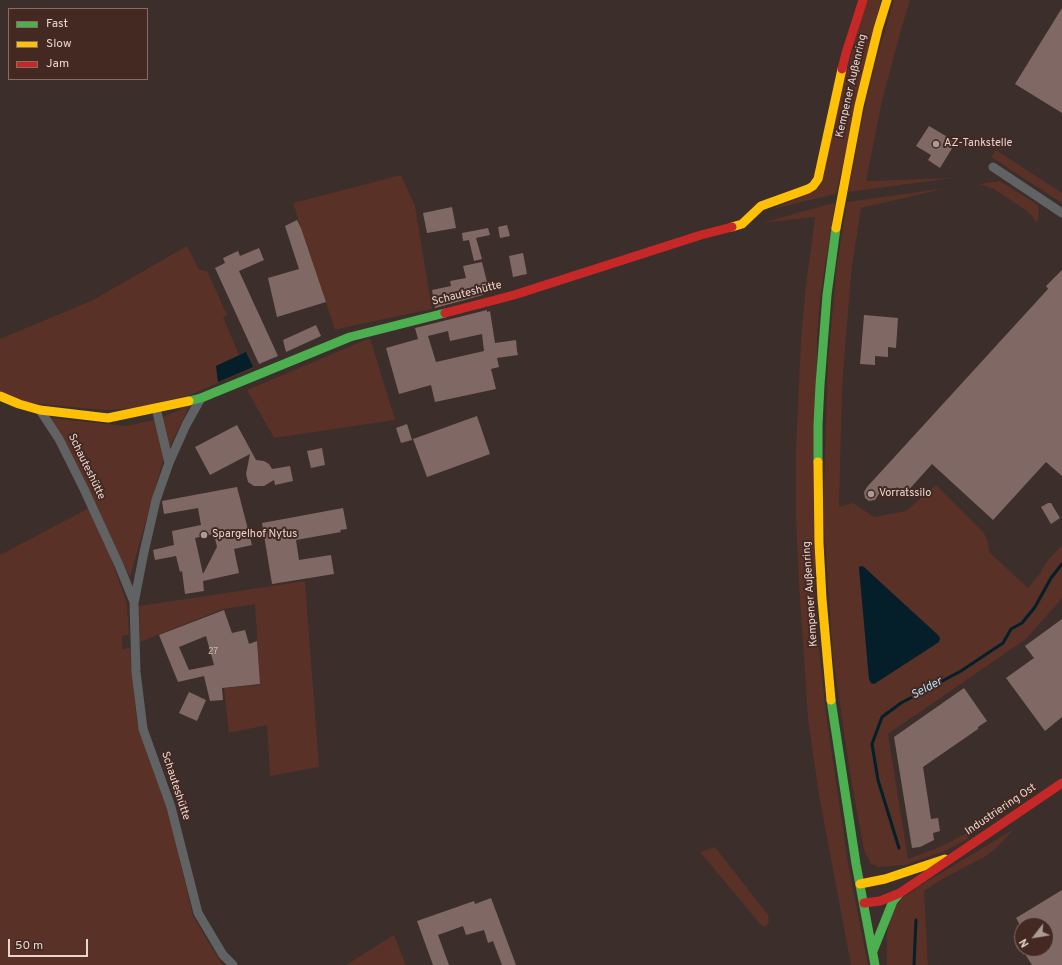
<!DOCTYPE html>
<html>
<head>
<meta charset="utf-8">
<style>
	body { margin:0 }
	#map { position:relative; width:1062px; height:965px; overflow:hidden; background:#3c2e2a; font-family:Overpass,sans-serif }
	canvas { display:block }
	.legend { position:absolute; left:8px; top:8px; width:140px; height:72px; box-sizing:border-box; background:#442922; border:1px solid #856e68; margin:0; padding:5px 7px; list-style:none; font-size:12px; color:#e7d5d0 }
	.legend li { display:flex; align-items:center; gap:8px; height:20px }
	.legend b { width:20px; border:1px solid #856e68 }
	.north { position:absolute; left:1014px; top:917px; width:40px; height:40px; box-sizing:border-box; background:#442922; border:1px solid #856e68; border-radius:50%; rotate:239deg; font-size:11px; font-weight:700; line-height:16px; text-align:center; color:#e7d5d0 }
	.north::after { content:''; display:block; margin:auto; width:14px; height:18px; background:#ab9b96; clip-path:polygon(50% 0,100% 100%,50% 72%,0 100%) }
	.scale { position:absolute; left:8px; top:939px; width:80px; height:18px; box-sizing:border-box; border:2px solid #e7d5d0; border-top:0; padding-left:5px; font-size:12px; line-height:14px; white-space:nowrap; color:#e7d5d0; -webkit-text-stroke:3px #442922; paint-order:stroke }
</style>
</head>
<body>
<div id="map">
<canvas width="1062" height="965"></canvas>
<ul class="legend">
<li><b style="height:5px;background:#4caf50"></b>Fast</li>
<li><b style="height:5px;background:#ffc107"></b>Slow</li>
<li><b style="height:5px;background:#c62828"></b>Jam</li>
</ul>
<div class="north">N</div>
<div class="scale">50 m</div>
</div>
<script>
const ctx = document.querySelector('canvas').getContext('2d');
ctx.lineJoin = 'round';
function fill(path, color) {
  ctx.fillStyle = color;
  ctx.fill(path, 'evenodd');
}
function poly(rows) {
  const path = new Path2D();
  for (const r of rows) {
    path.moveTo(r[0], r[1]);
    for (let i = 2; i < r.length; i += 2) path.lineTo(r[i], r[i + 1]);
  }
  return path;
}
function trace(path, color, width, dash) {
  ctx.strokeStyle = color;
  ctx.lineWidth = width;
  ctx.lineCap = dash ? 'butt' : 'round';
  ctx.setLineDash(dash || []);
  ctx.stroke(path);
}
function drawText(font, color, halo, rows, align = 'center') {
  ctx.font = font + ' Overpass,sans-serif';
  ctx.lineWidth = 4;
  ctx.setLineDash([]);
  ctx.textBaseline = 'middle';
  ctx.strokeStyle = halo;
  ctx.fillStyle = color;
  for (const [text, x, y, turn = 0] of rows) {
    ctx.save();
    ctx.translate(x, y);
    ctx.rotate((+turn || 0) * Math.PI / 180);
    ctx.textAlign = isNaN(turn) ? turn : align;
    if (halo) ctx.strokeText(text, 0, 0);
    ctx.fillText(text, 0, 0);
    ctx.restore();
  }
}
fill(poly([
	[866,0,881,0,836,194,814,199,769,210,799,198,818,188,837,108],
	[894,0,910,0,901,30,882,101,866,181,953,178,848,192,864,110,875,63],
	[996,150,1062,193,1062,203,991,157],
	[401,175,415,206,432,309,342,328,335,330,293,203],
	[1000,181,1038,205,1039,214,1037,223,1032,216,1027,211,994,189,979,184],
	[947,188,861,208,852,266,846,335,842,391,839,507,853,503,874,517,906,511,936,485,984,533,988,543,989,552,1028,588,1040,573,1048,560,1062,545,1062,598,1026,639,888,734,908,859,942,846,963,835,989,818,979,829,964,841,942,852,905,865,879,867,871,864,864,850,850,773,833,657,823,512,828,360,837,264,847,202],
	[859,567,939,642,874,684,871,683,869,679],
	[835,203,820,298,817,333,815,591,819,649,826,714,848,863,868,965,851,965,819,795,808,719,799,584,796,519,796,448,801,341,805,294,815,217,762,223,822,206],
	[187,246,199,270,207,271,227,315,223,317,239,355,216,366,219,382,253,367,253,368,190,395,138,408,106,410,29,403,0,391,0,339,93,300],
	[370,338,395,420,274,438,247,390],
	[190,405,169,448,161,418],
	[51,418,126,426,155,420,164,457,130,577,117,551,96,505],
	[89,508,110,555,127,604,129,635,122,636,122,649,130,648,137,723,170,818,193,916,212,948,223,965,0,965,0,555],
	[305,581,319,767,270,776,267,725,229,733,224,688,260,685,255,604,223,609,140,642,139,606],
	[1014,829,997,847,986,856,944,878,924,891,928,965,887,965,887,933,892,909,904,897,921,885],
	[715,847,768,915,769,921,766,927,761,925,700,852],
	[394,935,406,965,346,965]
]), '#593127');
fill(poly([
	[246,352,253,367,218,382,216,366],
	[861,566,864,567,938,635,940,638,939,642,874,684,871,683,869,679,859,567]
]), '#051f2a');
trace(poly([
	[899,848,878,780,872,744,882,717,901,703,961,671,1003,643,1011,629,1022,623,1035,607,1051,578,1062,564],
	[914,965,916,920]
]), '#051f2a', 3);
fill(poly([
	[1062,8,1062,113,1015,84],
	[929,126,956,142,940,168,928,160,931,155,916,146],
	[452,207,456,228,427,233,423,213],
	[297,220,301,228,326,302,277,317,268,278,299,269,285,226],
	[507,225,510,236,500,238,498,227],
	[488,228,490,235,476,238,482,259,474,261,469,240,463,241,462,233],
	[259,248,264,260,239,271,278,356,259,364,215,268,225,263,223,258,238,251,240,256],
	[523,253,527,274,513,277,509,256],
	[482,262,487,282,490,281,493,290,483,293,483,295,435,308,432,290,451,286,450,281,466,278,463,266],
	[1062,270,1062,476,1046,462,993,520,932,464,905,494,897,487,888,497,881,491,875,500,869,501,865,498,864,492,867,487,1048,289,1046,286],
	[487,310,487,312,490,311,495,343,516,340,517,351,518,355,497,358,499,367,491,369,496,389,435,402,431,385,399,394,386,348,418,339,415,328],
	[448,331,450,341,482,334,484,351,436,362,428,336],
	[864,315,898,318,896,348,888,347,888,357,875,356,875,365,860,364],
	[316,325,321,336,286,352,283,340],
	[477,416,490,454,427,477,413,439],
	[407,424,412,440,401,443,396,428],
	[237,425,256,460,264,461,269,464,272,469,290,466,293,481,275,485,274,480,264,486,254,486,248,482,246,474,250,454,210,475,195,447],
	[322,448,325,465,311,468,307,451],
	[237,487,252,545,234,549,239,573,203,581,204,591,185,594,182,571,180,572,176,556,155,560,153,550,174,545,172,531,201,525,198,508,164,514,162,501],
	[214,534,217,547,203,574,195,538],
	[1048,503,1051,503,1060,518,1051,524,1041,507],
	[343,508,347,529,340,530,341,532,296,540,299,560,331,555,334,574,272,584,262,523],
	[224,610,232,633,245,630,249,644,257,641,260,684,222,688,223,700,210,701,204,676,178,682,159,635],
	[206,636,214,665,189,670,179,647],
	[1062,619,1062,717,1045,731,1006,678,1034,658,1025,646],
	[964,688,987,721,978,727,978,729,923,767,931,819,938,818,940,831,933,833,934,840,920,847,912,848,894,737],
	[189,692,206,700,197,721,179,713],
	[1062,890,1062,965,1032,965,1022,949,1046,949,1046,925,1020,925,1016,918],
	[491,898,516,965,502,965,493,941,488,943,484,930,466,935,463,926,438,935,449,965,433,965,417,921,474,901,475,904]
]), '#806964');
trace(poly([
	[993,167,1062,213],
	[201,398,186,425,169,463,156,500,144,552,134,603,136,672,143,729,171,807,198,913,223,955,233,965],
	[156,408,169,463],
	[40,410,59,439,84,489,119,565,134,602]
]), '#606263', 9);
trace(poly([
	[189,401,201,398,350,337,445,313],
	[818,462,818,425,820,385,827,295,836,228],
	[831,700,856,864,875,965],
	[873,951,893,901,900,893]
]), '#4caf50', 9);
trace(poly([
	[732,227,742,224,761,206,808,189,813,186,818,179,842,69],
	[836,228,859,106,878,29,887,0],
	[0,396,19,404,40,410,108,418,189,401],
	[818,462,819,543,822,599,831,700],
	[860,884,885,879,945,859]
]), '#ffc107', 9);
trace(poly([
	[842,69,846,53,863,0],
	[445,313,514,295,701,235,732,227],
	[864,903,880,901,900,893,1062,783]
]), '#c62828', 9);
for (const [x, y, r, color] of [
	[936,144,4,"#ab9b96"],
	[871,494,4,"#ab9b96"],
	[204,535,4,"#ab9b96"]
]) {
  const dot = new Path2D();
  dot.arc(x, y, r, 0, 2 * Math.PI);
  ctx.fillStyle = color;
  ctx.fill(dot);
  trace(dot, '#442922', 1.5);
}
drawText('9px', '#cdbab5', null, [
	["27",213,652]
]);
drawText('11px', '#e7d5d0', '#442922', [
	["Kempener Außenring",852,86,-77],
	["Schauteshütte",467,294,-14],
	["Schauteshütte",86,467,64],
	["Kempener Außenring",811,594,-94],
	["Schauteshütte",175,786,72],
	["Industriering Ost",1001,810,-34]
]);
drawText('11px', '#e7d5d0', '#442922', [
	["AZ-Tankstelle",944,144],
	["Vorratssilo",879,494],
	["Spargelhof Nytus",212,535]
], 'left');
drawText('italic 12px', '#b2dff6', '#442922', [
	["Selder",927,689,-28]
]);
</script>
</body>
</html>
